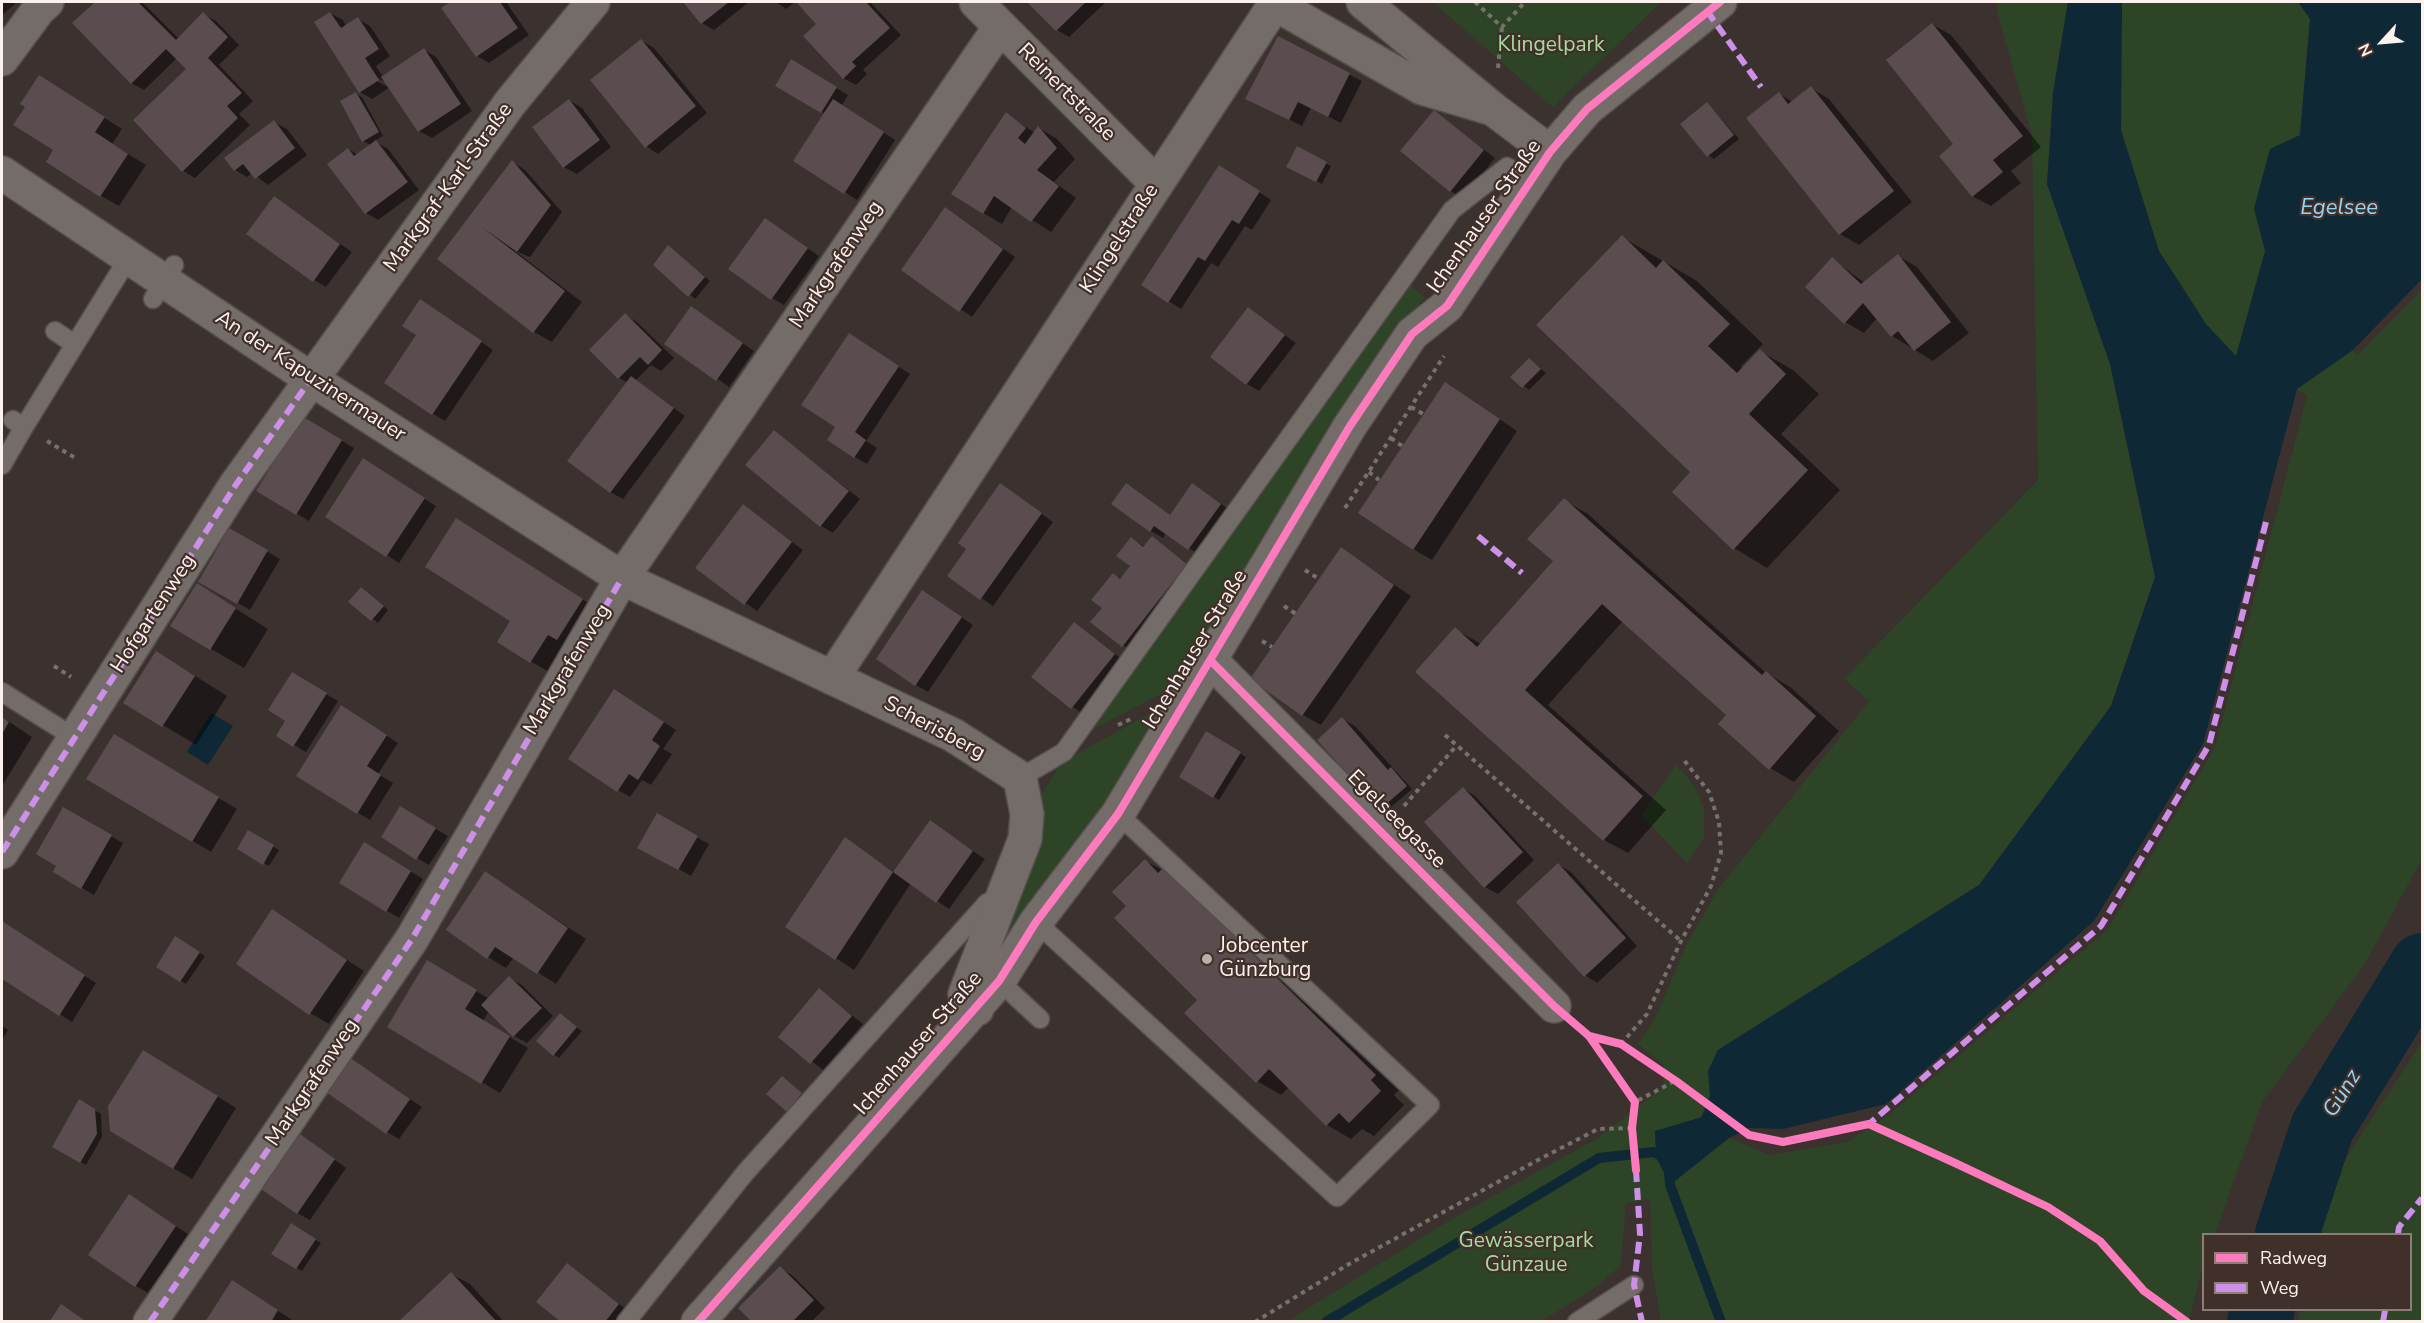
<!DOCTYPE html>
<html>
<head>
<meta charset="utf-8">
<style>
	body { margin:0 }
	#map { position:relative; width:2424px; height:1323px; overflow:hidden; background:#3b322f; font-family:"Nunito Sans",sans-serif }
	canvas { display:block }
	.frame { position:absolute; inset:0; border:3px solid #fdf1ed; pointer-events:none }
	.legend { position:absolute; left:2202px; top:1233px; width:210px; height:78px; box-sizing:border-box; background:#413029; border:2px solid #8c7d77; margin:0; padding:8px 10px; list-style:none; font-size:18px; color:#fdf1ed }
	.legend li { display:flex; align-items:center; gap:12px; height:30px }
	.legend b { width:30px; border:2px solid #8c7d77 }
	.north { position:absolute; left:2352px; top:12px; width:60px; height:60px; -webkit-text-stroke:4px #413029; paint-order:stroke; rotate:244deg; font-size:16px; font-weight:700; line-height:24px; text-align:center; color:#fdf1ed }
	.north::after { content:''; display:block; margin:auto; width:21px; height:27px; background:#fdf1ed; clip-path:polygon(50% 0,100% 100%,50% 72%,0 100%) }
</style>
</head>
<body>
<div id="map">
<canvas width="2424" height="1323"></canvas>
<div class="frame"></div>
<ul class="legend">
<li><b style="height:8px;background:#fd7abc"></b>Radweg</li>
<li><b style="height:8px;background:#ce8fe9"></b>Weg</li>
</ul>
<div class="north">N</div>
</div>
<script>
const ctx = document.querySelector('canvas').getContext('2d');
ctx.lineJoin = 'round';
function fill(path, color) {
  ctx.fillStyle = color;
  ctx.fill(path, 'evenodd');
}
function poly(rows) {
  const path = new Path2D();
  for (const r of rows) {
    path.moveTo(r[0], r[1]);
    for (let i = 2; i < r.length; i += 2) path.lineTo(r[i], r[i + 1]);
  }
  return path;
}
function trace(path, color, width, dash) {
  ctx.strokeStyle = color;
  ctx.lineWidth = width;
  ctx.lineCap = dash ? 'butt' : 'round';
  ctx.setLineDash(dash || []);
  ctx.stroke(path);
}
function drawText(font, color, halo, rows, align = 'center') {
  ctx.font = font + ' "Nunito Sans",sans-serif';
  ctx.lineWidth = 4.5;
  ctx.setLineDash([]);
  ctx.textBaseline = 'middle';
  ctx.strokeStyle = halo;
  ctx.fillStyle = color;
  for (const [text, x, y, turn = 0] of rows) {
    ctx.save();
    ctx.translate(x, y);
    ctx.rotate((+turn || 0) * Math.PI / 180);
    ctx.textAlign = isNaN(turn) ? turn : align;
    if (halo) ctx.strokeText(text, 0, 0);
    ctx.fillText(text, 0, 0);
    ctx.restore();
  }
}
fill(poly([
	[1433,2,1661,2,1553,107],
	[1998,2,2068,2,2053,93,2047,184,2110,364,2155,577,2111,706,1979,885,1718,1050,1708,1071,1710,1096,1669,1184,1729,1138,1770,1155,1847,1142,1889,1115,2108,929,2215,747,2307,396,2297,389,2353,350,2357,356,2422,289,2422,859,2364,965,2262,1102,2215,1234,2204,1234,2203,1266,2189,1321,1661,1321,1652,1268,1650,1199,1626,1203,1621,1265,1599,1285,1542,1321,1286,1322,1452,1219,1598,1138,1663,1087,1664,1065,1638,1044,1655,1019,1686,945,1719,888,1869,701,1844,679,2038,480,2032,136,1997,11],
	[2122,2,2298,2,2310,19,2300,135,2254,207,2265,251,2236,357,2206,324,2159,251,2121,130],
	[1408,284,1425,297,1372,366,1178,685,1089,731],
	[1160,708,1166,711,1003,955,993,946,1038,800,1062,762],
	[1676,765,1694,785,1704,809,1704,838,1687,863,1641,815],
	[2422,1042,2422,1321,2298,1321,2300,1310,2410,1310,2410,1234,2312,1234,2315,1217,2349,1153]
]), '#2d4427');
fill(poly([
	[2068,2,2122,2,2121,130,2159,251,2206,324,2236,356,2265,251,2254,208,2270,149,2300,135,2310,19,2298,2,2422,2,2422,279,2353,350,2297,389,2203,744,2094,921,1886,1104,1783,1129,1749,1128,1729,1138,1670,1185,1656,1157,1655,1131,1702,1117,1710,1096,1708,1071,1718,1050,1979,885,2111,706,2155,577,2110,364,2047,184,2053,93],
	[211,713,233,726,208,765,187,752]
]), '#0e2835');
fill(poly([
	[2,2,13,2,15,4,2,15],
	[97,2,142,2,179,39,203,14,216,21,239,45,219,65,253,101,239,114,250,125,195,178,183,171,189,69,177,58,144,90,131,83,75,23],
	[453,2,506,2,529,35,489,63,477,56,443,8],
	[685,2,749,2,714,30,702,23],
	[776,2,795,2,786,9],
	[798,2,870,2,901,35,863,70,867,74,856,85,843,78,819,24],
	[1029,2,1106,2,1069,37,1057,30],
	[330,13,343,20,346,26,358,19,370,26,390,56,376,66,383,77,424,50,436,57,472,111,432,138,419,131,390,87,372,99,360,92],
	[373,75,388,84,388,87,371,78],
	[1932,24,1951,35,2041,147,2011,171,2021,183,1991,206,1972,196,1955,144],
	[1278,38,1362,81,1341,123,1311,108,1302,126,1260,105],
	[642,41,654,48,707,113,658,154,646,146],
	[792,61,848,95,842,105,895,140,857,200,795,160,825,114,777,85],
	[57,87,122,129,112,144,146,165,119,206,101,196,55,150],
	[1811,88,1829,99,1912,202,1859,245,1840,234,1748,118,1779,94,1793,102],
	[356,94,362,97,383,136,374,141,388,149,419,190,378,220,366,213,349,149,358,155,371,145,363,141],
	[569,100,582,108,611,147,577,174,564,167],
	[1708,104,1739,139,1714,159,1708,155],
	[1434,112,1495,158,1463,198,1450,191],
	[1006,114,1035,133,1039,128,1057,139,1075,159,1054,182,1076,198,1051,232,1012,207,1002,224,983,213],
	[274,122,287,129,307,155,268,185,252,173,247,177,235,170],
	[1297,148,1331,166,1322,184,1288,166],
	[512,162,524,169,562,212,530,257,515,251,582,302,552,342,534,332,439,259],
	[1232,174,1271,200,1252,230,1245,226,1218,267,1211,263,1181,309,1143,285],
	[275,198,352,252,326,287,314,280],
	[957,216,1015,257,972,317,903,269],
	[765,220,819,256,784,305,772,298],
	[1622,237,1697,281,1763,344,1741,366,1743,369,1760,351,1793,370,1819,394,1781,434,1840,490,1767,568,1734,548,1692,472],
	[668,247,710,281,695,299,655,265],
	[1898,256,1917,267,1969,333,1933,361,1892,336,1877,318,1864,333,1845,322,1832,259,1865,283],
	[433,308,493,350,445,421,433,414],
	[692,308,754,351,729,387,667,343],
	[1248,309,1296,343,1259,391,1247,384],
	[625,315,637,322,674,358,661,371,651,365,636,380,685,416,623,499,610,492,628,383,619,378,591,350],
	[861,342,910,374,866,441,877,448,867,464,855,457,837,427],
	[1529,359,1546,373,1529,390,1513,377],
	[1464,395,1517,431,1432,560,1413,549],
	[303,418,354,448,309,521,258,490],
	[775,432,860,499,833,533,821,526],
	[376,467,436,506,399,563,327,516],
	[1127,485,1171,516,1193,485,1233,512,1201,556,1166,533,1163,538,1151,531],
	[1012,492,1053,522,993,606,949,576],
	[1564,500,1588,514,1765,672,1790,687,1839,731,1794,782,1770,768,1728,715,1623,621,1548,705,1666,810,1628,853,1604,840,1455,629,1481,644,1555,561],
	[743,506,803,550,757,611,697,568],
	[230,530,280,559,250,610,200,581],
	[475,531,601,611,549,672,530,661],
	[1152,538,1199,572,1135,653,1123,645,1104,607,1113,575,1122,579,1132,566,1131,539,1145,547],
	[1342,549,1411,596,1321,725,1303,715],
	[367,592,388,610,378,623,351,602],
	[935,599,973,625,928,692,916,685],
	[230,605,268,629,244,668,211,649],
	[1075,624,1126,662,1084,715,1033,677],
	[189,672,227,696,196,745,125,702],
	[293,674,338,701,306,752,278,736,287,720],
	[627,698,676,730,663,749,672,754,651,785,642,780,630,797,618,790],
	[353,714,398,743,378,774,393,783,370,820,358,813],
	[2,717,32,737,2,786],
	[1342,719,1355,726,1412,789,1390,808,1365,791],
	[1207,733,1246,757,1219,800,1181,776],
	[115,736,237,809,211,852,89,779],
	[1463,788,1475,796,1534,860,1498,894,1485,887],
	[63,809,123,843,94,895,55,872,58,866],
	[413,815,448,836,429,865,417,858],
	[657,815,709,844,691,876,640,847],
	[930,822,985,859,949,909,911,883,854,970,787,926,845,839,894,872],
	[249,832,279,850,269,866,239,849],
	[377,851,423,879,399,918,341,883],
	[1145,861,1188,883,1399,1090,1394,1095,1404,1105,1374,1136,1362,1129,1351,1139,1327,1125,1289,1087,1281,1095,1257,1081,1128,906],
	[1559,865,1571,872,1637,946,1597,983,1585,975],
	[486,873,586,939,556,984,514,957,506,968,488,957],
	[273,911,364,971,329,1024,310,1013],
	[2,923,96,983,72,1022,2,978],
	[176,938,205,956,186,984,158,966],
	[446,972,489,999,509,978,522,985,553,1016,527,1043,514,1036,489,1011,483,1021,528,1048,500,1093,389,1027],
	[819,990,863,1024,823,1070,780,1037],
	[560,1015,582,1031,559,1058,553,1054],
	[2,1026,8,1030,2,1040],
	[350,1059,422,1107,399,1139,387,1132],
	[162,1062,236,1108,192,1179,173,1168],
	[788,1081,807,1098,793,1114,788,1110],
	[79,1101,101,1114,102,1137,86,1165,54,1146],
	[312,1143,346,1168,310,1220,297,1213],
	[130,1196,188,1234,148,1293,136,1286],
	[292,1225,321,1243,302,1271,273,1253],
	[567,1265,630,1312,622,1322,563,1322],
	[780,1268,792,1275,825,1308,811,1322,754,1322],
	[451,1274,470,1284,504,1322,400,1322],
	[251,1293,295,1322,207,1322]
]), '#0007');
trace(poly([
	[1669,1172,1670,1185,1721,1322],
	[1326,1322,1599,1158,1654,1152,1667,1159]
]), '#0e2835', 10);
trace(poly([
	[2287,1234,2322,1128,2422,965],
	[2259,1322,2263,1310]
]), '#0e2835', 64);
fill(poly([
	[95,2,138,2,176,40,203,12,228,37,208,58,242,93,227,106,238,118,182,172,133,120,186,69,166,49,131,84,72,23],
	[450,2,500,2,518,28,476,57,441,8],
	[683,2,729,2,701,24],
	[796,2,866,2,890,28,852,62,856,66,843,79,803,36,816,24],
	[1027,2,1086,2,1056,31],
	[330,12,341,28,358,17,379,49,365,58,379,80,359,93,314,22],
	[1932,23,2023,136,1993,160,2003,172,1972,197,1939,156,1953,144,1886,60],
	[1278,36,1350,73,1328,117,1298,102,1289,120,1245,99],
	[641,39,696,106,645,148,590,80],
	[424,48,461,104,418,132,381,77],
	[791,59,837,87,821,113,775,86],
	[39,75,105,117,95,132,128,154,100,197,46,162,53,150,13,125,25,107,20,104],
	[1811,86,1894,191,1839,235,1746,118,1779,92,1788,104],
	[356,92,379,132,362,142,340,101],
	[569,99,600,140,563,168,532,127],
	[833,99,884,132,844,194,793,161],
	[1707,102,1734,135,1707,157,1680,124],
	[1434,110,1484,150,1450,192,1400,151],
	[1006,112,1026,128,1018,138,1025,144,1038,126,1057,148,1037,170,1059,186,1031,222,994,196,983,214,951,194],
	[274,120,295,148,255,179,243,164,234,171,224,158],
	[376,140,408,182,365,214,327,164,348,148,354,156],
	[1297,146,1327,162,1316,182,1286,167],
	[512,160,551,205,517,252,482,227,565,291,533,333,437,259],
	[1219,165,1260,191,1239,224,1232,220,1205,261,1198,257,1168,303,1141,285],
	[274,196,340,244,313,282,246,234],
	[945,207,1003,249,959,312,901,270],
	[765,218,808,248,771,300,728,269],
	[1622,235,1656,268,1663,260,1730,324,1708,346,1737,373,1760,349,1786,374,1749,414,1808,470,1733,550,1672,492,1690,472,1536,325],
	[668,245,705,277,688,297,653,265],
	[1898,254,1951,322,1914,351,1898,331,1891,337,1863,303,1844,324,1805,287,1832,257,1861,284],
	[420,299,482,341,432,415,384,383,416,335,402,326],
	[691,306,743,343,716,381,664,344],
	[1248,307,1285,335,1246,385,1210,357],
	[625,313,662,350,648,365,640,357,618,379,589,350],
	[849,333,899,366,855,432,866,440,854,458,827,440,835,427,801,405],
	[1529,358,1541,369,1522,388,1510,377],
	[631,376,674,408,610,493,567,461],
	[1445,382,1500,419,1413,550,1358,513],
	[302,416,342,440,296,515,256,491],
	[774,430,849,491,820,527,745,465],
	[363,458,425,498,386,557,325,517],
	[1000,483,1042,513,980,600,947,576,966,549,958,543],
	[1126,483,1170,515,1192,483,1221,504,1188,550,1154,526,1150,532,1111,504],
	[1564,498,1762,675,1766,671,1816,716,1769,770,1718,724,1726,715,1602,604,1525,690,1643,796,1603,841,1415,672,1455,627,1477,647,1553,561,1527,539],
	[743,504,792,542,744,605,695,568],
	[456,518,583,599,557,640,548,635,530,663,497,642,510,621,425,567],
	[229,528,268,550,237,604,198,582],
	[1152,536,1187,564,1122,647,1090,622,1102,608,1091,600,1113,573,1120,579,1130,566,1116,556,1131,537,1143,547],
	[1341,547,1394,585,1302,716,1250,679],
	[197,583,236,608,210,650,170,626],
	[361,587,384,606,371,621,348,602],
	[922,590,962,617,915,686,876,659],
	[1074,622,1115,654,1071,709,1031,677],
	[156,651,195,676,162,727,123,703],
	[292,672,327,693,293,747,276,736,285,721,268,710],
	[614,689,664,722,652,740,660,746,638,780,629,774,617,792,568,759],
	[341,705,387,735,367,766,381,775,357,814,296,776],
	[2,717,9,722,2,734],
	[1342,717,1388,770,1391,767,1407,786,1384,806,1368,788,1364,792,1317,740],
	[1206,731,1241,752,1213,798,1179,777],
	[114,734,219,797,192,842,86,779],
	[1463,787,1523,852,1484,888,1424,822],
	[400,806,436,828,416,860,381,837],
	[63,807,112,835,81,889,53,872,56,866,36,854],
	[657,813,698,836,678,870,637,848],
	[930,820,973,851,936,903,893,872],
	[248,830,274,845,263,865,237,849],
	[845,837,893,872,835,960,785,927],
	[364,842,411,871,386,912,339,883],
	[1145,859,1158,873,1164,867,1376,1075,1371,1080,1381,1091,1349,1123,1339,1113,1326,1126,1269,1069,1256,1083,1184,1013,1197,1000,1114,918,1126,906,1112,892],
	[1558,863,1626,938,1584,977,1516,902],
	[485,871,568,928,537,974,495,947,487,959,446,930],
	[272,909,347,960,309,1015,236,964],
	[2,921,85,975,59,1016,2,979],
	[175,936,200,952,180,982,156,967],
	[427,960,477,990,465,1009,510,1036,481,1084,387,1027],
	[509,976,542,1008,513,1037,481,1005],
	[819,988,852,1016,810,1064,778,1037],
	[560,1013,577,1027,553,1056,536,1041],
	[143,1050,218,1096,173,1169,110,1131,108,1106],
	[349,1057,410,1099,386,1134,326,1092],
	[782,1076,802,1093,787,1112,766,1094],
	[79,1099,95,1109,97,1134,80,1163,52,1147],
	[300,1134,335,1159,297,1214,261,1189],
	[129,1194,176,1226,135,1287,88,1255],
	[291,1223,316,1239,296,1269,271,1254],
	[567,1263,619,1304,605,1322,561,1322,536,1302],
	[780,1266,814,1300,792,1322,752,1322,738,1308],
	[451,1272,497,1322,398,1322],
	[232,1280,278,1310,271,1322,205,1322],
	[61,1304,87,1322,49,1322]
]), '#5a4c4f');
const service = poly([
	[153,299,174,265],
	[55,331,74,344],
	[13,420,24,427,129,257],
	[2,465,24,427],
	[2,692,75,738],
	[1020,778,1064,752,1452,210,1507,167,1530,180],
	[1036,922,1337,1197,1430,1105,1118,814],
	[999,981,1040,1019],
	[626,1322,745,1173,987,903,998,898],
	[1577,1322,1634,1285]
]);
const minor = poly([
	[976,2,1157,184],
	[1363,2,1493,109,1550,152],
	[2,59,39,9,47,2],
	[2,173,311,379,622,578,953,735,1020,778,1027,814,1025,839,965,994,977,1009],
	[1211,661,1554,1006],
	[832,678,1275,4,1422,88,1493,109],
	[2,852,235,486,510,103,593,2],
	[150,1322,412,939,622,578,1000,27],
	[698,1322,999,981,1036,922,1118,814,1350,426,1412,334,1447,306,1550,152,1587,109,1720,2]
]);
trace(service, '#564e4b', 21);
trace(minor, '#564e4b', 36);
trace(poly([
	[1475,2,1502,27,1525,2],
	[1498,68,1502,27],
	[1411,407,1423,414],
	[1391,438,1402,446],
	[47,441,77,459],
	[1369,472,1379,480],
	[1345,508,1444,356],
	[1305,570,1319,579],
	[1284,606,1296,614],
	[1262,641,1272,647],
	[54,666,71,677],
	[1118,725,1133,718],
	[1445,735,1681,941],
	[1404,806,1457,745],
	[1589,1036,1621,1044,1695,1094],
	[1621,1044,1647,1014,1681,941,1711,886,1721,853,1719,822,1709,792,1683,759],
	[1749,1135,1783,1142,1869,1124],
	[1636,1170,1632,1128,1635,1102,1675,1081],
	[1255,1322,1349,1264,1536,1161,1598,1129,1632,1128]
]), '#77716e', 4, [4.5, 4.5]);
trace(service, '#736c69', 18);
trace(minor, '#736c69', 33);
trace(poly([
	[1707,11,1761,87],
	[1478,536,1522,573],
	[2,852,235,486,311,379],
	[1873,1125,1869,1124,2101,926,2209,745,2266,522],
	[1636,1170,1640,1234,1634,1285,1642,1322],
	[2398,1234,2399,1227,2422,1198],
	[150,1322,412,939,622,578],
	[2383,1322,2385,1310]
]), '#ce8fe9', 6, [12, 6]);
trace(poly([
	[1211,661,1554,1006,1589,1036,1635,1102,1632,1128,1636,1170],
	[1589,1036,1621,1044,1676,1081,1749,1135,1783,1142,1869,1124,1955,1163,2048,1207,2100,1241,2144,1291,2187,1322],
	[698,1322,999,981,1036,922,1118,814,1350,426,1412,334,1447,306,1550,152,1587,109,1720,2]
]), '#fd7abc', 8);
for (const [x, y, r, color] of [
	[1207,959,6,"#b9aeaa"]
]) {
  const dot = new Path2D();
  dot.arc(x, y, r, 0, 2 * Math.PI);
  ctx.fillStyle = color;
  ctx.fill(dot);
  trace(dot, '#413029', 2);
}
drawText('21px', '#a6db9c', '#413029', [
	["Klingelpark",1551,46],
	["Gewässerpark",1526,1242],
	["Günzaue",1526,1266]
]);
drawText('21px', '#fdf1ed', '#413029', [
	["Reinertstraße",1066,93,45],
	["Markgraf-Karl-Straße",449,188,-54],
	["Ichenhauser Straße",1485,217,-55],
	["Klingelstraße",1120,239,-57],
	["Markgrafenweg",837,265,-56],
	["An der Kapuzinermauer",310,377,33],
	["Hofgartenweg",154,614,-57],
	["Ichenhauser Straße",1196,650,-59],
	["Markgrafenweg",568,670,-59],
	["Scherisberg",934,729,28],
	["Egelseegasse",1396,820,45],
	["Ichenhauser Straße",919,1044,-49],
	["Markgrafenweg",313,1083,-56]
]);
drawText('21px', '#fdf1ed', '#413029', [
	["Jobcenter",1219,947],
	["Günzburg",1219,971]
], 'left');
drawText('italic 22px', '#94d4f8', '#413029', [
	["Egelsee",2339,209],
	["Günz",2343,1094,-58]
]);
</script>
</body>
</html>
